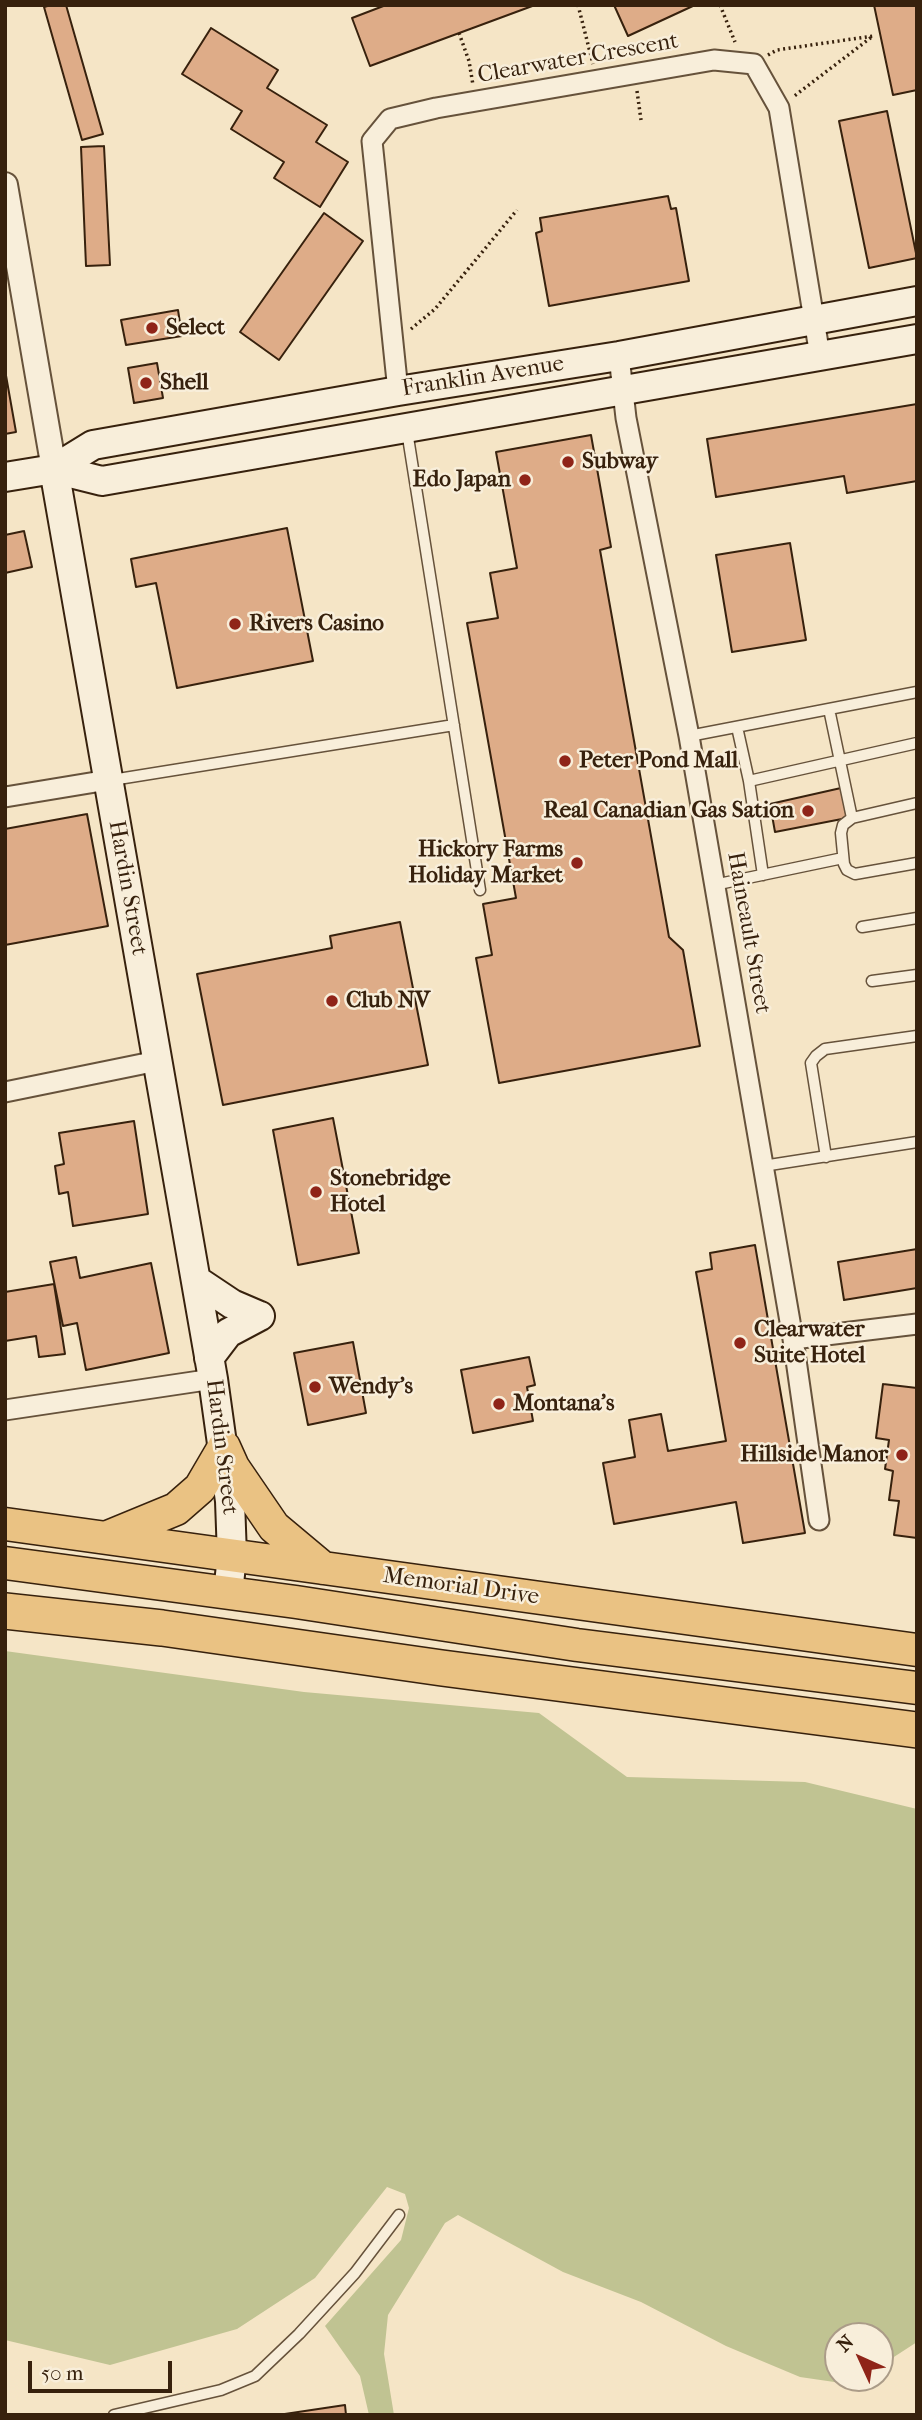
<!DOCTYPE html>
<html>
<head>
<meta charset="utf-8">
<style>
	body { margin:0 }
	#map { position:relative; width:922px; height:2420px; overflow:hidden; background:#f5e5c6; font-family:"IM FELL French Canon",serif }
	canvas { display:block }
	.frame { position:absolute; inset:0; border:7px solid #37210d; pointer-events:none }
	.north { position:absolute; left:824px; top:2322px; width:70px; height:70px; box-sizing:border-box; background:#f8eeda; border:2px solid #ab9c88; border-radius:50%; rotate:315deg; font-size:19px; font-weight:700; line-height:28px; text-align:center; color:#37210d }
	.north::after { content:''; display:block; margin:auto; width:24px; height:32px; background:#8f2418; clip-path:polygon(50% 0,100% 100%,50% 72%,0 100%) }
	.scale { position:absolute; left:28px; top:2361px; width:144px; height:32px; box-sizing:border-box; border:4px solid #37210d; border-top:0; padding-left:9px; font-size:21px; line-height:24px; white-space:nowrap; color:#37210d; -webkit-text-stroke:5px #f8eeda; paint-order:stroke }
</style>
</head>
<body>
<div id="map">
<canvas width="922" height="2420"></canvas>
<div class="frame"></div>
<div class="north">N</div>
<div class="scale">50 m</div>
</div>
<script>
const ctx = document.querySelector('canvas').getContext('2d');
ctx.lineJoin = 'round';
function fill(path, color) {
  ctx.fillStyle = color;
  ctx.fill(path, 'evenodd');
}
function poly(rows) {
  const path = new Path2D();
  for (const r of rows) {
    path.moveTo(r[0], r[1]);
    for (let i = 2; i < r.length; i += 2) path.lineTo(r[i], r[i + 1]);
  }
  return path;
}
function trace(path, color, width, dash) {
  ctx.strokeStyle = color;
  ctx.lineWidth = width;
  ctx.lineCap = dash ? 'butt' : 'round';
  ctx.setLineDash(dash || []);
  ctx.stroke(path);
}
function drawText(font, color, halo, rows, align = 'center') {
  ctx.font = font + ' "IM FELL French Canon",serif';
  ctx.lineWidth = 5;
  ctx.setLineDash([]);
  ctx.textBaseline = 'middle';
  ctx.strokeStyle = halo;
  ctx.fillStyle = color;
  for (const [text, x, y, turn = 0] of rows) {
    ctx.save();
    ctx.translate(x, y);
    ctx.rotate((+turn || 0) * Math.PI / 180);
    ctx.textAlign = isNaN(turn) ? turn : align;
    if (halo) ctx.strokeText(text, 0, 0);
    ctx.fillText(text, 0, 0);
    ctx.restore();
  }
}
fill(poly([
	[5,1651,304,1692,539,1713,627,1777,805,1782,917,1809,917,2342,880,2366,880,2336,838,2336,838,2378,858,2378,848,2384,800,2377,726,2346,641,2302,563,2272,458,2215,445,2223,388,2315,384,2354,394,2415,369,2415,360,2376,325,2326,401,2240,409,2208,405,2194,387,2187,315,2278,237,2329,110,2365,5,2340]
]), '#c0c392');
const building = poly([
	[51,5,66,5,103,134,82,140,44,7,51,5],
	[386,5,535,5,370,66,352,18,386,5],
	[614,5,695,5,628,36,614,5],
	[874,5,917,5,917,90,893,95,874,5],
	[211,28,278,70,267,88,327,125,316,142,348,162,320,207,274,178,284,162,231,129,242,111,182,74,211,28],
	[887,111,917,258,869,268,839,121,887,111],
	[104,146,110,265,86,266,81,147,104,146],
	[668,196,671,209,676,208,689,281,549,306,536,233,542,231,540,218,668,196],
	[324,213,363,241,279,360,240,332,324,213],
	[178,310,182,336,126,345,121,320,178,310],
	[157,363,163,398,134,403,128,368,157,363],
	[5,370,16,432,5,434,5,370],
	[917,404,917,481,847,493,844,476,716,497,707,439,917,404],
	[591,435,611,547,600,550,669,937,683,950,700,1046,499,1083,476,958,492,955,483,904,516,898,467,623,498,618,490,573,517,568,496,452,591,435],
	[287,528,313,661,177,688,156,583,136,587,131,559,287,528],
	[24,531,32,567,5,573,5,535,24,531],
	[790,543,806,640,732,652,716,555,790,543],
	[841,788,847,818,775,832,770,804,841,788],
	[87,814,108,926,5,945,5,829,87,814],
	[400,922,428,1065,223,1105,197,974,332,948,330,936,400,922],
	[333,1118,359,1253,298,1265,273,1130,333,1118],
	[134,1121,148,1214,73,1226,68,1192,59,1194,55,1166,64,1164,59,1133,134,1121],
	[755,1245,805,1533,743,1543,736,1502,614,1524,603,1463,635,1457,629,1420,661,1414,668,1451,726,1441,696,1272,712,1269,710,1253,755,1245],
	[917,1249,917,1288,844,1300,838,1262,917,1249],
	[76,1257,80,1278,151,1263,169,1353,86,1370,77,1323,63,1326,50,1262,76,1257],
	[54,1284,65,1354,39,1357,36,1336,5,1341,5,1292,54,1284],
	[353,1342,366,1413,308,1425,294,1353,353,1342],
	[529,1357,535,1385,527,1387,533,1421,473,1433,461,1370,529,1357],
	[883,1384,917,1388,917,1538,894,1535,899,1501,889,1500,893,1471,885,1469,889,1440,876,1438,883,1384],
	[345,2405,346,2415,278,2415,345,2405]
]);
fill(building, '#deac88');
trace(building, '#37210d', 2);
const service = poly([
	[407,431,480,890],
	[829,709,852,818],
	[737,727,749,781,917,743],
	[689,736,917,692],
	[112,780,454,725],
	[749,781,763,875],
	[917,803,852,818,843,825,841,833,844,864,847,870,855,874,917,863],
	[714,885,843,858],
	[862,927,917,918],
	[872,981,917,975],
	[826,1157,811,1063,816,1056,825,1049,917,1036],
	[763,1166,917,1142],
	[114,2415,221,2390,255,2376,299,2334,355,2273,399,2215]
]);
const minor = poly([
	[619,356,626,418,689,736,793,1339,819,1520],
	[398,391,372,141,390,119,436,108,714,60,754,64,779,108,820,356],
	[5,797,108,780],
	[5,1092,157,1061],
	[793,1339,917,1324],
	[5,1410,213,1379]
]);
const tertiary = poly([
	[5,185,54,469]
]);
const secondary = poly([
	[54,469,213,1379,230,1501,232,1556,228,1593],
	[54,469,102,481,917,339],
	[5,477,54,469,93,445,398,391,619,356,917,301],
	[196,1280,232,1304,260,1316],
	[209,1358,228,1333,260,1316]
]);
const trunk = poly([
	[224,1447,233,1467,274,1527,323,1568],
	[5,1524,917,1650],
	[108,1537,176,1509,200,1488,224,1447],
	[5,1563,296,1602,577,1645,917,1688]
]);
const motorway = poly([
	[5,1611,162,1628,442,1668,917,1730]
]);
trace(service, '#66523b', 13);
trace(minor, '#66523b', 23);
trace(tertiary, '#66523b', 28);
trace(secondary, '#37210d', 32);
trace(trunk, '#37210d', 35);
trace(motorway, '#37210d', 38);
trace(poly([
	[578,5,593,64],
	[720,5,735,42],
	[459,33,469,61,473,85],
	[768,55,777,50,873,36,793,97],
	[637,91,641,120],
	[411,329,435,309,517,210]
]), '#37210d', 3.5, [2, 3.5]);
trace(service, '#f8eeda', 10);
trace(minor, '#f8eeda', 19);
trace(tertiary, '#f8eeda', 24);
trace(secondary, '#f8eeda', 28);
trace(trunk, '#eac283', 32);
trace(motorway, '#eac283', 35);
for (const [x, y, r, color] of [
	[152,328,7,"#8f2418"],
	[146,383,7,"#8f2418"],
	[568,462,7,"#8f2418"],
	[525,480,7,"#8f2418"],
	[235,624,7,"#8f2418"],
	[565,761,7,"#8f2418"],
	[808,811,7,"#8f2418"],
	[577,863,7,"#8f2418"],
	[332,1001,7,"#8f2418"],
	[316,1192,7,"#8f2418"],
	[740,1343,7,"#8f2418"],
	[315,1387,7,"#8f2418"],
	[499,1404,7,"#8f2418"],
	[902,1455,7,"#8f2418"]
]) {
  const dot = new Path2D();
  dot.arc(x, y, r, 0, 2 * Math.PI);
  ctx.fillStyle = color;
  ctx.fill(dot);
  trace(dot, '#f8eeda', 2.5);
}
drawText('23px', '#37210d', '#f8eeda', [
	["Clearwater Crescent",578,59,-10],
	["Franklin Avenue",483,377,-9],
	["Hardin Street",127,888,80],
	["Haineault Street",748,933,80],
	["Hardin Street",221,1447,83],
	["Memorial Drive",461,1587,8]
]);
drawText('bold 23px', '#37210d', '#f8eeda', [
	["Select",166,328],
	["Shell",160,383],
	["Subway",582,462],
	["Edo Japan",511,480,"right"],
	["Rivers Casino",249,624],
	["Peter Pond Mall",579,761],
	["Real Canadian Gas Sation",794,811,"right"],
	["Hickory Farms",563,850,"right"],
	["Holiday Market",563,876,"right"],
	["Club NV",346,1001],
	["Stonebridge",330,1179],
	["Hotel",330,1205],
	["Clearwater",754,1330],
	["Suite Hotel",754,1356],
	["Wendy's",329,1387],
	["Montana's",513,1404],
	["Hillside Manor",888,1455,"right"]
], 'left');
</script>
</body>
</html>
